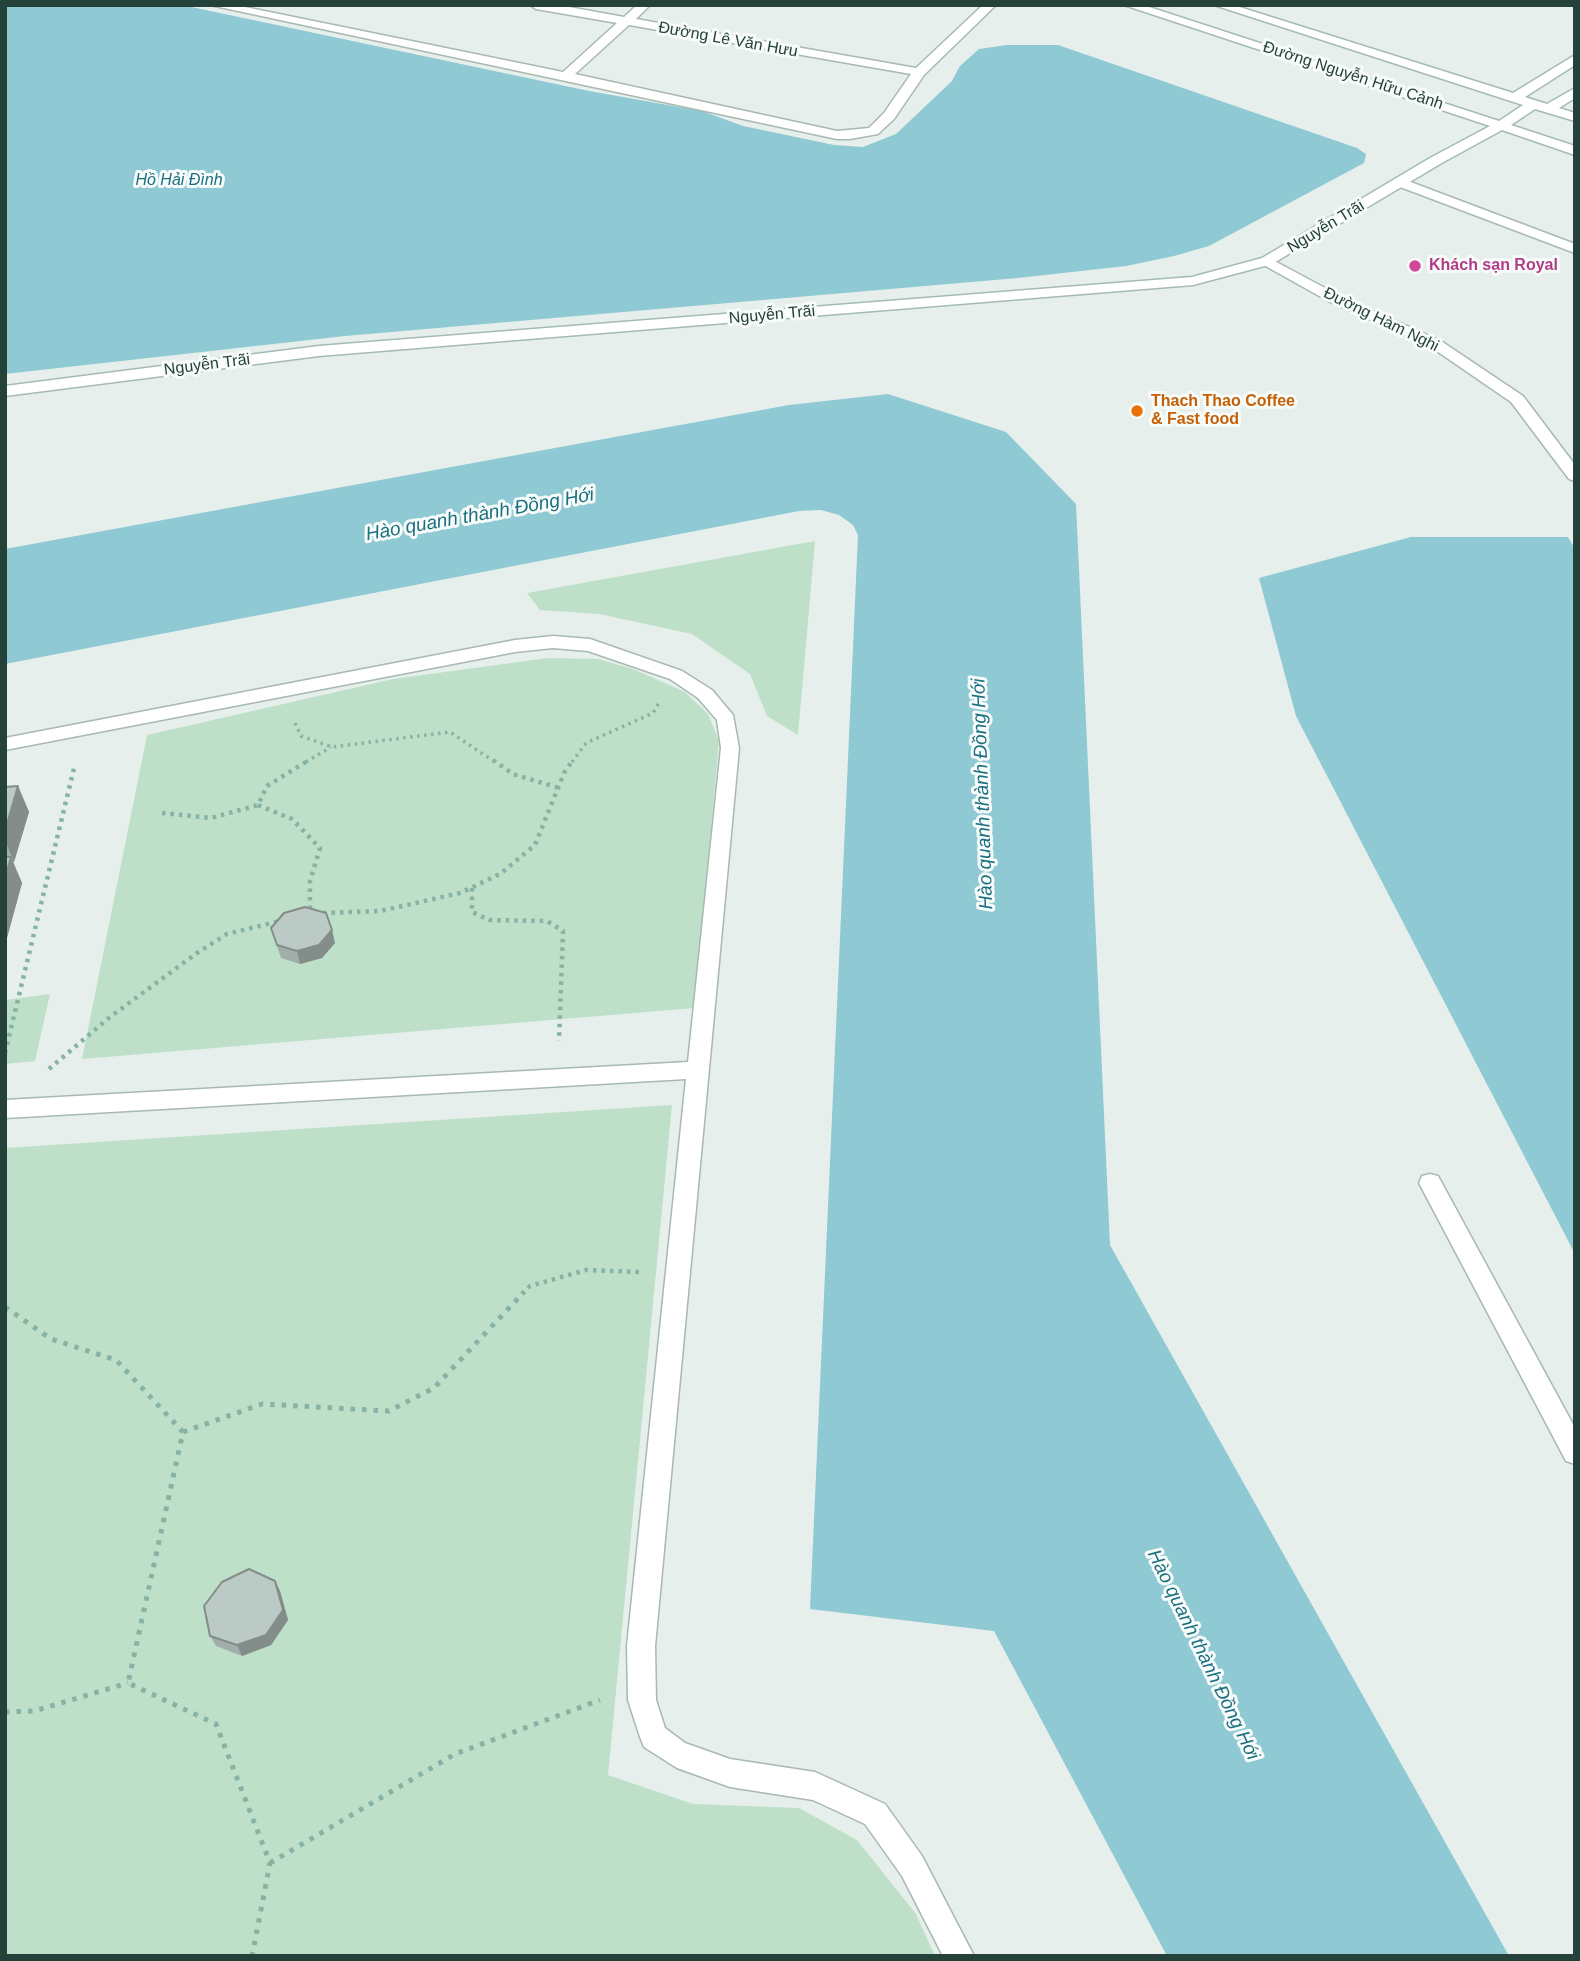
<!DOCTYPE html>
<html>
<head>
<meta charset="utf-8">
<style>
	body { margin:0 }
	#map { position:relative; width:1580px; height:1961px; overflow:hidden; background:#e6efeb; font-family:Helvetica,sans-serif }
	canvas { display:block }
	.frame { position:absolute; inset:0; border:7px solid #24423a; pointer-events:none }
</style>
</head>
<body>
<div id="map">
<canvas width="1580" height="1961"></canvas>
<div class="frame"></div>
</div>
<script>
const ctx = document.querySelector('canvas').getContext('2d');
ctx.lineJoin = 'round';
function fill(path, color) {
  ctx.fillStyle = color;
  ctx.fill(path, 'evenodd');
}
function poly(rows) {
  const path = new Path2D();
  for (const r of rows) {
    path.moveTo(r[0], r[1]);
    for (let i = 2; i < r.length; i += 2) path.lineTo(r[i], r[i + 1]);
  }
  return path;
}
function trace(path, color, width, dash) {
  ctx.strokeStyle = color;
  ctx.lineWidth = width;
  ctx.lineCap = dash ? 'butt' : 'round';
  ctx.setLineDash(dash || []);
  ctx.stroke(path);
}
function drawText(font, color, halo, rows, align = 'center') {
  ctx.font = font + ' Helvetica,sans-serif';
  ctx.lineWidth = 6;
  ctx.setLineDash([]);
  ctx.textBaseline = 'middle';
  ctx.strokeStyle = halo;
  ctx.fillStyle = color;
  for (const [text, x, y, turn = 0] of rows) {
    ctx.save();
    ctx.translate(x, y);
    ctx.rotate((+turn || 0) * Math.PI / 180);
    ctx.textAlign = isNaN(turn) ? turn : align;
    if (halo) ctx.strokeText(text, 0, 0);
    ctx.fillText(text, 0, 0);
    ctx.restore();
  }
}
fill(poly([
	[815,541,798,735,767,716,750,674,692,634,599,614,540,610,527,593],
	[548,658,598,659,633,669,685,692,708,714,719,741,695,1008,82,1059,147,735,393,679],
	[50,994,35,1061,5,1064,5,1000],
	[672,1105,608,1775,693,1804,799,1808,857,1840,916,1914,935,1956,5,1956,5,1148]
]), '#bfe0c8');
fill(poly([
	[5,5,182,5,589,91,702,111,743,126,834,145,863,147,896,134,952,81,960,66,979,49,1007,45,1058,45,1357,148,1366,154,1364,163,1209,246,1174,256,1126,266,1018,278,345,336,5,374],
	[888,394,1006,432,1076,504,1110,1245,1509,1956,1167,1956,994,1631,810,1609,858,535,853,525,839,515,821,510,799,511,5,664,5,549,789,405],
	[1411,537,1568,537,1575,549,1575,1254,1296,716,1259,578]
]), '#8ec9d4');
const lane = poly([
	[1400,178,1575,244,1575,253,1395,185,1395,179,1400,178]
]);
const street = poly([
	[210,5,235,5,563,72,617,23,536,9,530,5,558,5,624,17,637,5,650,5,636,19,916,68,983,5,996,5,924,75,894,119,878,134,850,139,837,139,210,5],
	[629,25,911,74,884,113,869,128,837,131,575,74,629,25],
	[1267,257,1340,296,1441,341,1523,396,1575,465,1575,481,1569,479,1511,402,1431,347,1330,302,1262,264,1260,261,1267,257],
	[553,636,590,639,682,671,712,690,733,715,739,748,655,1646,656,1700,665,1728,685,1743,730,1759,815,1772,885,1804,922,1856,974,1956,943,1956,902,1876,865,1824,813,1800,730,1787,677,1768,644,1747,640,1737,628,1700,627,1646,686,1079,5,1118,5,1100,688,1062,721,748,717,720,698,698,670,679,588,651,553,648,515,652,5,750,5,738,515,640,553,636],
	[1430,1174,1438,1176,1575,1428,1575,1464,1566,1461,1419,1183,1422,1176,1430,1174]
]);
const secondary = poly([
	[1124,5,1143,5,1499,121,1523,105,1214,5,1233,5,1513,93,1575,55,1575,65,1525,97,1547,104,1575,88,1575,98,1559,108,1575,113,1575,121,1535,109,1511,125,1575,146,1575,155,1502,130,1440,164,1272,264,1193,285,319,356,5,396,5,386,319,346,1192,277,1262,258,1430,158,1490,126,1124,5]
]);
trace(lane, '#a8b8b2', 3);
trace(street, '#a8b8b2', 3);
trace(secondary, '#a4bbb3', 3);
trace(poly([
	[295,723,301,736,332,747,450,732,495,762],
	[306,762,331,747],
	[572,762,586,743,653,713,659,703]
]), '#86b3a5', 3.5, [2.5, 4.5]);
trace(poly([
	[493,760,513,774,559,788],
	[258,805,292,819,320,848,310,881,310,912],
	[162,813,211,818,258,805,267,786,309,760],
	[472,888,472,912,489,920,547,921,563,931,559,1041],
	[323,913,380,911,460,893,500,874,535,845,564,773,573,760],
	[5,1053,75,764],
	[49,1069,110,1017,197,953,227,934,280,921],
	[522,1294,530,1286,586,1270,640,1272]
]), '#86b3a5', 4.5, [3.5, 5]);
trace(poly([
	[5,1307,51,1339,116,1360,183,1432,128,1683,216,1724,270,1863,252,1956],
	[183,1432,262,1404,389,1411,434,1388,524,1292],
	[5,1712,34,1711,128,1683],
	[270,1863,455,1754,600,1700]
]), '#86b3a5', 5, [4.5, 7]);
fill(lane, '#fff');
fill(street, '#fff');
fill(secondary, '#fff');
fill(poly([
	[18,786,29,812,14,862,13,862,22,883,5,945,5,787],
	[271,928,335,943,322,958,300,964,281,958],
	[275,1581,280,1591,288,1620,271,1645,242,1656,216,1646,210,1636]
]), '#a1aea9');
fill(poly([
	[18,786,29,812,14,862,5,840,5,831],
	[11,857,22,883,5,945,5,878],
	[332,930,335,943,322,958,300,964,297,951],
	[275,1581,280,1591,288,1620,271,1645,242,1656,237,1645]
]), '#838d89');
const building = poly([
	[18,786,5,831,5,787,18,786],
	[5,857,11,857,5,878,5,857],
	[305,907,326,913,332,930,319,945,297,951,277,945,271,928,284,913,305,907],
	[249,1569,275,1581,283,1610,266,1635,237,1645,210,1636,204,1606,222,1582,249,1569]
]);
fill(building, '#bbcac4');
trace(building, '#838d89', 2);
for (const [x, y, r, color] of [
	[1415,266,7,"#d1479c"],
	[1137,411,7,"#e8710a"]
]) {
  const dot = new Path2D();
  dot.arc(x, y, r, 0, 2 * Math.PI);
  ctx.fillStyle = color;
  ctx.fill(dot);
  trace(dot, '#f7fbf9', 2.5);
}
drawText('16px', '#24423a', '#f7fbf9', [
	["Đường Lê Văn Hưu",728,40,10],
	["Đường Nguyễn Hữu Cảnh",1353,76,18],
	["Nguyễn Trãi",1326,227,-31],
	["Nguyễn Trãi",772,315,-5],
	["Đường Hàm Nghi",1381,320,26],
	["Nguyễn Trãi",207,365,-7]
]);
drawText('italic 16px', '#1c6f80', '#f7fbf9', [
	["Hồ Hải Đình",179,181]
]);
drawText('bold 16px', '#b23c85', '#f7fbf9', [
	["Khách sạn Royal",1429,266]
], 'left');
drawText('bold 16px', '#c56008', '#f7fbf9', [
	["Thach Thao Coffee",1151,402],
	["& Fast food",1151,420]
], 'left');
drawText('italic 19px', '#1c6f80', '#f7fbf9', [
	["Hào quanh thành Đồng Hới",480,515,-10],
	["Hào quanh thành Đồng Hới",983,794,-92],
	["Hào quanh thành Đồng Hới",1203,1655,64]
]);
</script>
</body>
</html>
